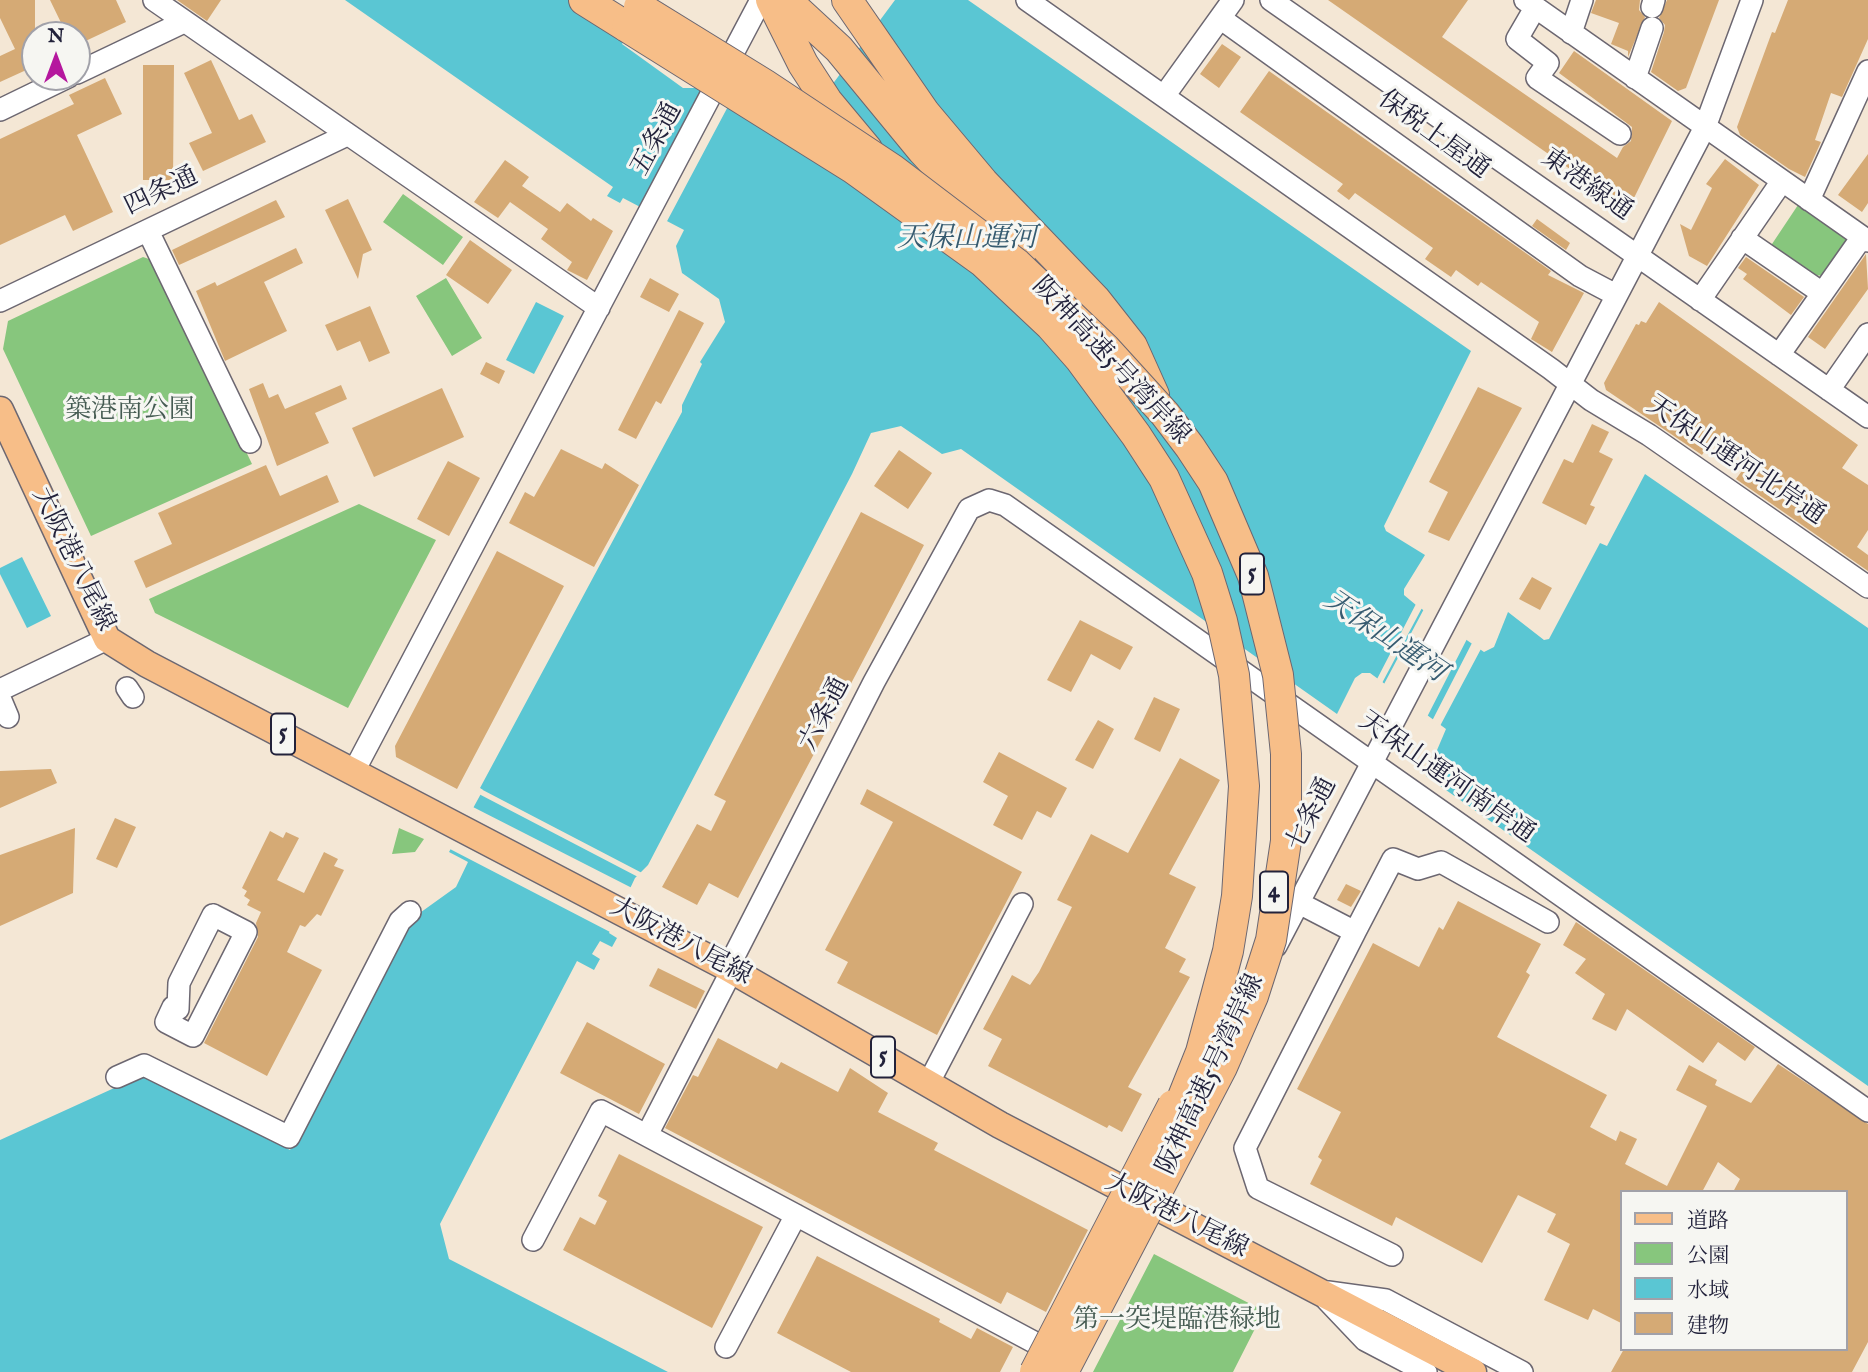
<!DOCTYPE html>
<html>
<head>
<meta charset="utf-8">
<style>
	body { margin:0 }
	#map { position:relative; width:1868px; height:1372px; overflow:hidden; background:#f4e7d5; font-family:"IM FELL English","Noto Serif JP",serif }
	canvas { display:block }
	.legend { position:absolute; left:1620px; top:1190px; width:228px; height:161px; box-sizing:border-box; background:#f6f6f2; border:2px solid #a1a1a9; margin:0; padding:9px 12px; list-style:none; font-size:21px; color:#22223b }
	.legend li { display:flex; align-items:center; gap:14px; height:35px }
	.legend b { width:35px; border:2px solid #a1a1a9 }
	.north { position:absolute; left:21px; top:21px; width:70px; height:70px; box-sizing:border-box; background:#f6f6f2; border:2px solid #a1a1a9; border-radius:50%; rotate:0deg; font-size:19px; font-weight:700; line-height:28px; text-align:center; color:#22223b }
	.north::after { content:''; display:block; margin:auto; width:24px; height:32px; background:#b5179e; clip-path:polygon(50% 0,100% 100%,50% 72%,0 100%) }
</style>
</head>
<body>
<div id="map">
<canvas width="1868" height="1372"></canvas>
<ul class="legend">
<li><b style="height:9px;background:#f7be88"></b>道路</li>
<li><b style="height:19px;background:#87c67d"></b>公園</li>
<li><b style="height:19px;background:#5ac6d3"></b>水域</li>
<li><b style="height:19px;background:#d5aa75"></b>建物</li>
</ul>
<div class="north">N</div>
</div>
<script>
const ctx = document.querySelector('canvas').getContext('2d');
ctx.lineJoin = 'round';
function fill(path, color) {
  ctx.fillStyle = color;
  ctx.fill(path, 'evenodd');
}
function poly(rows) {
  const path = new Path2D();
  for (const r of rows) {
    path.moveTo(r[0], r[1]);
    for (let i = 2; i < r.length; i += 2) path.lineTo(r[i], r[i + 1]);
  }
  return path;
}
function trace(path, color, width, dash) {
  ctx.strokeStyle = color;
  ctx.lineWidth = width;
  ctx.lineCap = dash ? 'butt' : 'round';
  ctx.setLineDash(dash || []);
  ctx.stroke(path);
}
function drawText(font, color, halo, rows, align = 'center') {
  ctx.font = font + ' "IM FELL English","Noto Serif JP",serif';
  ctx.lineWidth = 6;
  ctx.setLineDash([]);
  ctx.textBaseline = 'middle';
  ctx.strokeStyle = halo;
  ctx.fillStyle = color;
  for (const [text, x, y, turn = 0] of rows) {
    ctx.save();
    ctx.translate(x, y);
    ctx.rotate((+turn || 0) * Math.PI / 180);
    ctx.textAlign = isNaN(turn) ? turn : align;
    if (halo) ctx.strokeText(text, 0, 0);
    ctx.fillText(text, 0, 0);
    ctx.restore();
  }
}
fill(poly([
	[403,194,463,237,443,265,383,222],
	[1798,205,1848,239,1829,275,1811,276,1770,247],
	[143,257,155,261,252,464,91,536,3,349,8,321],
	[446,278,482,338,452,356,416,296],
	[359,504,436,540,348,708,155,613,149,599],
	[399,828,424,839,415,852,392,854],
	[1154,1254,1264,1311,1233,1372,1093,1372]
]), '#87c67d');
fill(poly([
	[345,0,603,0,635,20,622,44,683,88,700,88,803,124,895,0,968,0,1471,351,1384,526,1386,531,1425,555,1404,589,1404,595,1416,605,1484,652,1494,647,1508,612,1544,640,1549,639,1600,543,1607,546,1645,474,1868,628,1868,1086,1426,776,1446,729,1370,673,1362,673,1355,678,1337,714,961,449,942,454,901,426,871,433,852,474,648,865,635,878,609,933,617,938,612,947,600,941,592,954,600,959,594,970,577,961,440,1224,449,1259,668,1372,0,1372,0,1140,145,1074,290,1150,410,920,456,887,468,862,449,852,483,790,480,788,682,412,682,405,702,364,700,362,725,322,719,299,682,273,676,246,684,230,623,198,620,203,607,196,613,187],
	[536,302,564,316,534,374,506,360],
	[22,557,51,616,27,628,0,574,0,568]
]), '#5ac6d3');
fill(poly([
	[716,67,741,82,665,225,640,212],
	[1417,602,1423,606,1381,685,1376,681],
	[1425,607,1468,637,1427,717,1383,686],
	[1473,641,1482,647,1440,726,1432,721],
	[477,787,644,874,640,878,477,793],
	[471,806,634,889,612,933,448,848]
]), '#f4e7d5');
fill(poly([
	[0,0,35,0,35,66,0,82,0,56,15,49,0,18],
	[50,0,116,0,126,22,77,45,77,35,67,35],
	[177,0,221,0,207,21],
	[1328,0,1468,0,1442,37,1617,158,1623,147,1631,141,1632,127,1559,73,1574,51,1672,121,1633,200,1621,195,1618,199,1600,190],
	[1596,0,1640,0,1639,10,1645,17,1628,57,1628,51,1611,44,1619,23,1591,13],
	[1667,0,1719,0,1686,88,1678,91,1651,72,1664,32,1665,25,1659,18],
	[1788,0,1868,0,1868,39,1842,97,1831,93,1815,140,1821,142,1805,177,1789,169,1740,135,1737,127,1772,32,1775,33],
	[1222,44,1241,57,1219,88,1200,74],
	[211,60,239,120,252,114,266,142,203,171,189,143,212,133,184,73],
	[143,65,174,65,173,180,143,180],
	[1269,71,1551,271,1548,275,1584,293,1552,352,1531,339,1539,322,1481,282,1478,286,1456,270,1451,277,1425,259,1433,248,1355,193,1349,200,1337,191,1343,184,1240,112],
	[105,78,122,114,77,135,113,212,73,231,65,215,0,245,0,139,74,104,69,95],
	[1868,154,1868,203,1862,212,1838,195],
	[1725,159,1759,185,1707,266,1689,256,1680,224,1691,230,1712,188,1706,184],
	[505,160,529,177,522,186,560,212,567,203,591,221,593,218,613,231,587,280,567,270,572,262,541,239,548,229,510,202,498,218,474,202],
	[348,199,372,250,363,254,358,279,325,210],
	[276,200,285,217,179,265,172,250],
	[1537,219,1570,243,1566,250,1532,226],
	[470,240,512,270,488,304,446,275],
	[296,248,303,263,264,282,287,331,225,361,196,291,215,282,217,286],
	[1866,254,1868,289,1825,349,1808,337],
	[1746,257,1804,297,1791,315,1743,279,1747,274,1738,268],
	[650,278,679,294,669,312,640,297],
	[1659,302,1858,445,1842,468,1868,485,1868,530,1857,547,1868,555,1868,571,1736,479,1749,461,1715,436,1702,455,1606,390,1604,383,1636,324,1639,325,1641,321,1646,323],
	[370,306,390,353,369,362,360,341,337,351,325,325],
	[679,310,704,323,661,404,656,401,636,439,618,430],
	[486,362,505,371,499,384,480,374],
	[263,383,269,398,278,394,285,409,341,385,347,399,315,413,329,443,277,466,249,389],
	[1478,387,1522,408,1449,541,1428,532,1448,492,1429,482],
	[442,388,464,437,374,477,352,428],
	[1592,424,1609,432,1599,452,1613,459,1590,505,1595,507,1586,525,1542,503,1564,459,1573,463],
	[561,449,602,469,605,463,639,485,594,567,509,523,525,492,534,497],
	[899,450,932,473,908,509,874,486],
	[448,461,480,478,449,536,417,519],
	[266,465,280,496,327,475,339,502,146,588,134,561,172,544,158,513],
	[861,512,924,545,738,898,709,883,697,905,662,887,697,824,711,831,726,801,714,795],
	[497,551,564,586,457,789,396,757,395,746],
	[1532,577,1552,588,1540,610,1519,599],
	[1080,620,1133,647,1120,670,1091,654,1071,692,1047,680],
	[1154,697,1180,709,1160,752,1134,739],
	[1098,720,1114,729,1093,769,1075,760],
	[999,752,1067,788,1051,818,1037,811,1022,840,993,825,1008,796,983,782],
	[1180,758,1220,780,1169,874,1196,887,1165,948,1186,959,1179,972,1190,977,1128,1087,1142,1094,1122,1132,1109,1125,1107,1128,988,1066,1002,1039,983,1029,1012,975,1030,985,1039,972,1072,907,1057,900,1091,834,1128,853],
	[51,769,57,783,0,808,0,771],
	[867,789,1022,872,937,1035,837,983,848,962,825,950,893,822,860,804],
	[115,818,136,827,117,868,96,859],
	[75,828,73,893,0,926,0,855],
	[270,831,283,838,286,832,299,838,277,880,304,893,324,852,338,859,334,866,344,870,321,916,317,914,305,927,300,925,287,952,322,970,267,1076,204,1043,258,937,256,923,261,912,247,905,250,900,244,896,247,891,242,888],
	[1346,884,1361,891,1351,907,1337,900],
	[1458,901,1541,944,1526,972,1530,975,1497,1037,1607,1095,1590,1127,1616,1141,1620,1131,1637,1139,1625,1164,1667,1186,1707,1106,1676,1090,1689,1065,1717,1080,1715,1085,1751,1103,1778,1064,1868,1124,1868,1342,1852,1372,1611,1372,1624,1349,1845,1349,1845,1192,1733,1192,1740,1179,1718,1162,1702,1192,1621,1192,1621,1323,1593,1309,1588,1320,1544,1300,1570,1244,1547,1232,1556,1214,1518,1195,1482,1263,1396,1217,1392,1226,1310,1184,1322,1160,1318,1157,1341,1112,1297,1089,1373,943,1419,967,1439,927,1443,930],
	[1576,922,1755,1047,1745,1061,1718,1042,1703,1063,1627,1009,1616,1031,1592,1019,1605,994,1575,973,1586,959,1563,945],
	[658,968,705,991,696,1009,649,986],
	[587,1022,665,1064,639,1114,560,1073],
	[718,1038,777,1069,781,1062,838,1092,850,1068,888,1093,878,1112,938,1143,934,1150,1088,1230,1046,1312,1007,1292,1001,1304,665,1128,693,1075,698,1077],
	[619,1154,763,1227,712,1328,563,1250,580,1217,595,1225,607,1201,598,1196],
	[817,1256,940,1319,939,1322,971,1339,977,1328,1013,1347,1000,1372,851,1372,777,1333]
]), '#d5aa75');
const minor = poly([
	[154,0,599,308],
	[1027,0,1551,369,1591,400,1649,435,1868,587],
	[1271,0,1868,417],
	[1525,0,1868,241],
	[1652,7,1654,0],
	[1535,8,1517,39,1548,63,1537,78,1620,134],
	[1220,18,1580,276,1616,295],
	[1571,33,1582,0],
	[77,73,184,22],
	[1635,78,1652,28],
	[1164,96,1233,0],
	[0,110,68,77],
	[1809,200,1868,71],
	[148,231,250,442],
	[1742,238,1822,293],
	[1700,300,1782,181],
	[0,301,347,135],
	[1779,355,1862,237],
	[1829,390,1868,334],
	[127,688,133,697],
	[0,690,107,639],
	[0,698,8,717],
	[354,771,761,0],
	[1299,903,1355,932,1245,1148,1258,1188,1392,1255],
	[213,915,246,932,193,1036,166,1022,173,1007,178,1009,179,983,213,915],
	[1355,932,1393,859,1418,869,1441,862,1548,922],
	[1276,946,1705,127,1752,0],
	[728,968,874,682,969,509,989,500,1005,505,1868,1111],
	[117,1077,144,1065,289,1137,400,921,410,912],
	[928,1084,1022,904],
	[647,1135,732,970],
	[533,1240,601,1111,1058,1355],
	[1328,1292,1386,1300,1522,1372],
	[1327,1300,1365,1340,1426,1372],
	[726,1347,796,1215]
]);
const major = poly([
	[0,410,107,639,147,664,728,968,1000,1125,1473,1372]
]);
const highway = poly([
	[584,0,627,27],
	[771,0,803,64,827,101,867,149],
	[786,0,839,49,922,150,1020,256],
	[847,0,925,113,983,182,1095,299,1132,346,1154,395]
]);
trace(minor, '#6c6771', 24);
trace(major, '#6c6771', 29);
trace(highway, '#6c6771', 32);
trace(minor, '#fff', 21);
trace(major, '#f7be88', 26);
trace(highway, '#f7be88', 30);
const highwayBridge = poly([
	[639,7,764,84,892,169,1017,264,1105,348,1165,414,1190,447,1213,482,1253,576,1278,675,1286,754,1286,841,1271,940,1253,996,1222,1067,1063,1372],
	[627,27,854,169,983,262,1050,325,1080,359,1136,435,1164,478,1207,573,1222,621,1234,675,1244,786,1237,896,1228,951,1201,1052,1171,1127],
	[1035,1372,1173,1105]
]);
trace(highwayBridge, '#6c6771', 32, []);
trace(highwayBridge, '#f7be88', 30);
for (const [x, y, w] of [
	[1252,574,24],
	[283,734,24],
	[1274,892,28],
	[883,1057,24]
]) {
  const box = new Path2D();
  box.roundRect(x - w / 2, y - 20.5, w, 41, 5);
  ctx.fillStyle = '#f6f6f2';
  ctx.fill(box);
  trace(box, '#22223b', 2);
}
drawText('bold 24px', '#22223b', null, [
	["5",1252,574],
	["5",283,734],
	["4",1274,892],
	["5",883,1057]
]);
drawText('26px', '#22223b', '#f6f6f2', [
	["保税上屋通",1433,136,36],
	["五条通",658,140,-62],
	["東港線通",1586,186,35],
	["四条通",162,193,-26],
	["阪神高速5号湾岸線",1110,362,47],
	["天保山運河北岸通",1735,462,34],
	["大阪港八尾線",72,560,64],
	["六条通",826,715,-63],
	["天保山運河南岸通",1446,779,35],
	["七条通",1313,815,-63],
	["大阪港八尾線",680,943,28],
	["阪神高速5号湾岸線",1212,1075,-65],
	["大阪港八尾線",1176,1217,27]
]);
drawText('26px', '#455b52', '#f6f6f2', [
	["築港南公園",130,412],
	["第一突堤臨港緑地",1177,1322]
]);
drawText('italic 28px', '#365b70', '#f6f6f2', [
	["天保山運河",967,240],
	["天保山運河",1384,638,34]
]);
</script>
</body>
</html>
